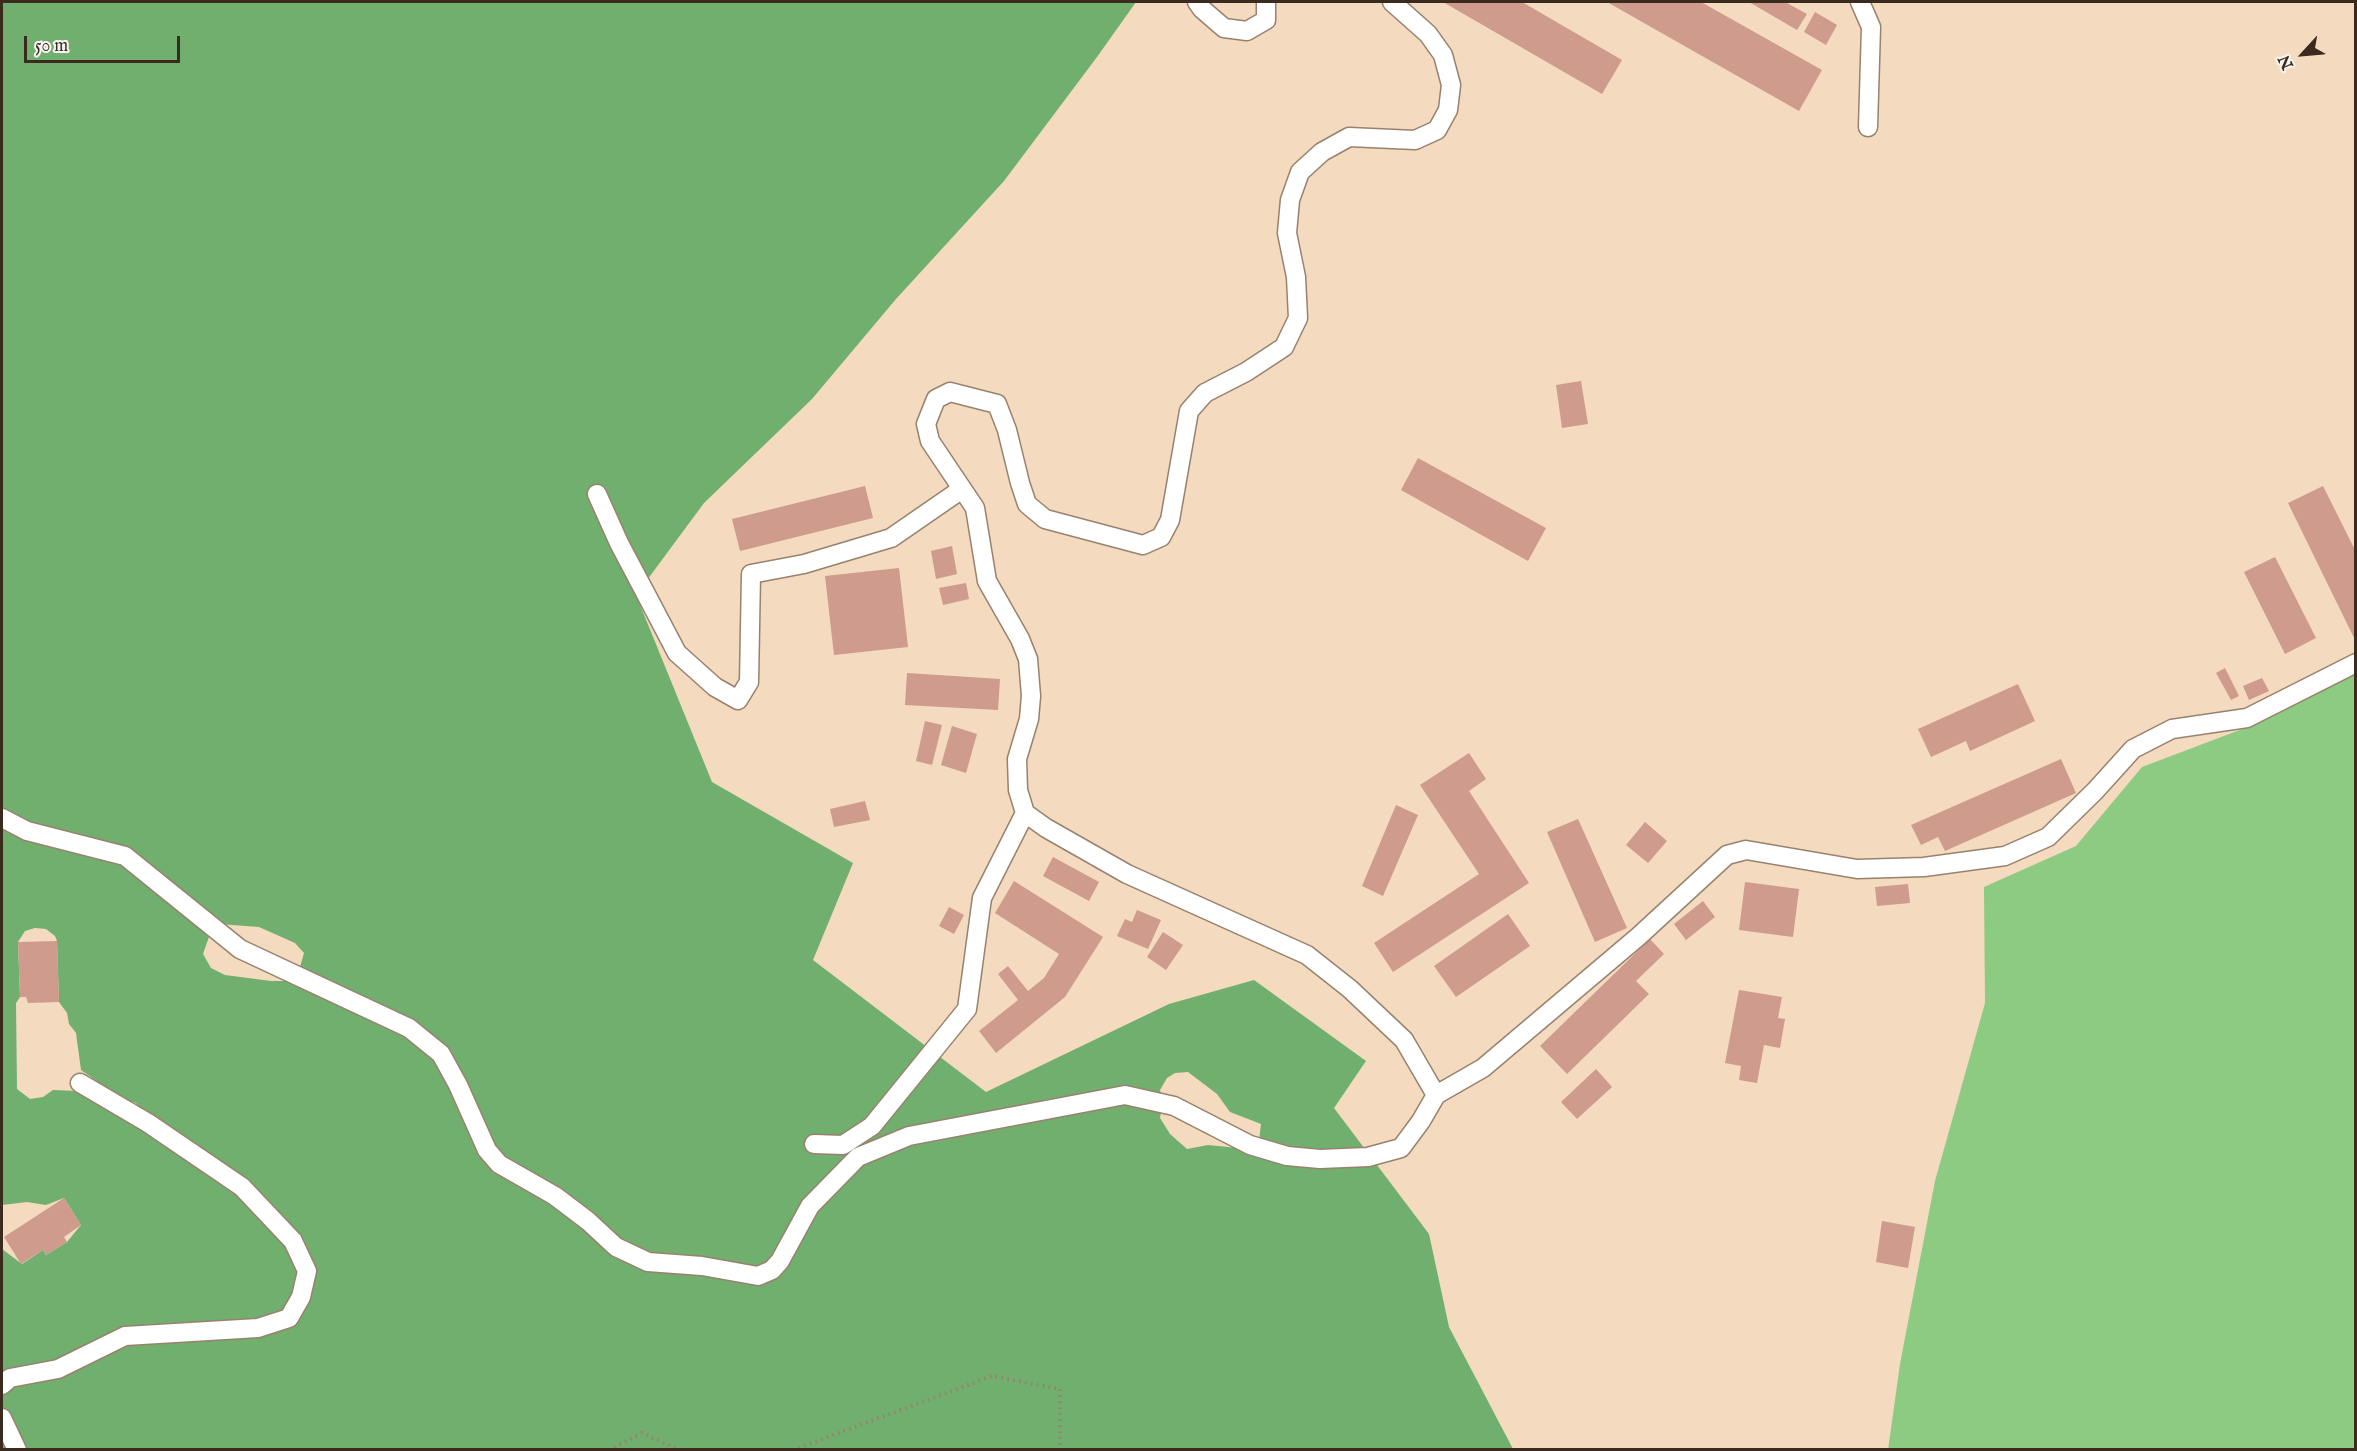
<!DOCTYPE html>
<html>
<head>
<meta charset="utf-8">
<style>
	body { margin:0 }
	#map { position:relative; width:2357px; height:1451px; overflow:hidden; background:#f4dabe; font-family:"IM FELL English",serif }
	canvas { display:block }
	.frame { position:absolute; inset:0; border:3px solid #3b2a1e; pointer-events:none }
	.north { position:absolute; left:2273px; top:24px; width:60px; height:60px; -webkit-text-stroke:4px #f6f6f2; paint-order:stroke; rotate:244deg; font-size:16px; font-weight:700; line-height:24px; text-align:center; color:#3b2a1e }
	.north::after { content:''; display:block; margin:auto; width:21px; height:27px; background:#3b2a1e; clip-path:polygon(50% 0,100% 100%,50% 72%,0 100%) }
	.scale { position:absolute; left:24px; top:36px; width:156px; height:27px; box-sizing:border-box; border:3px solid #3b2a1e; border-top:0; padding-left:8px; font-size:18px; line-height:21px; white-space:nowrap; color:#3b2a1e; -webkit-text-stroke:4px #f6f6f2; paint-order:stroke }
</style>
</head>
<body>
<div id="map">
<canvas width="2357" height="1451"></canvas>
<div class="frame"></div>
<div class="north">N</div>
<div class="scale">50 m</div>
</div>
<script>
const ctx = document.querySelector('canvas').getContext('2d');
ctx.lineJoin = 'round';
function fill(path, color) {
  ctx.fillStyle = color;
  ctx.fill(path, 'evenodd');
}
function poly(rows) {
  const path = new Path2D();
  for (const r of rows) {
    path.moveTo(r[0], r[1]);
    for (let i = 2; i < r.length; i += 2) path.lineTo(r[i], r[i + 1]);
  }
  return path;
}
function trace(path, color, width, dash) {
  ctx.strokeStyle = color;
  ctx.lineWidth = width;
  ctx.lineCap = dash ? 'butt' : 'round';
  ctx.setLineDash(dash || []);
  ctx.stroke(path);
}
fill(poly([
	[2355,674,2355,1449,1888,1450,1900,1364,1935,1181,1985,1003,1984,887,2076,846,2142,767,2245,728]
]), '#8ccb81');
fill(poly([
	[2,2,1136,2,1097,57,1004,181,896,299,812,399,704,503,636,595,712,782,853,863,813,960,986,1092,1169,1004,1254,980,1366,1061,1334,1108,1429,1234,1449,1327,1513,1449,2,1449,2,1249,22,1264,43,1250,46,1255,67,1242,81,1225,64,1198,46,1205,27,1202,2,1205],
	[219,924,259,927,295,943,304,953,296,981,271,981,225,975,211,968,203,954,211,931],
	[35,928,46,929,55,936,57,941,59,1002,67,1013,69,1024,76,1033,81,1070,108,1089,116,1096,136,1103,142,1113,78,1091,53,1090,43,1097,30,1099,17,1089,16,1003,20,997,18,942,25,931],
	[1188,1072,1217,1094,1230,1112,1261,1124,1258,1150,1208,1145,1187,1149,1170,1134,1160,1118,1163,1101,1160,1090,1167,1078,1175,1073]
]), '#71af6f');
fill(poly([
	[1443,2,1522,2,1622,60,1602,94],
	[1607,2,1701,2,1822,70,1799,111],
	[1749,2,1785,2,1807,14,1797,30],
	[1815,12,1837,25,1826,45,1804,32],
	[1581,381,1588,424,1562,428,1556,385],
	[1418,458,1546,528,1528,561,1401,490],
	[865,486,873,518,740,551,732,519],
	[2323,486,2356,552,2356,642,2288,503],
	[952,546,957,574,936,579,931,551],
	[2275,557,2316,638,2285,654,2244,572],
	[899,568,908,647,834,655,825,576],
	[966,583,969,599,943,605,939,588],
	[2225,668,2239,696,2231,700,2216,673],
	[907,673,1000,679,998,710,905,705],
	[2262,678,2269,691,2249,700,2243,686],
	[2018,684,2035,721,1970,751,1966,741,1931,757,1918,729],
	[925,721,942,725,932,765,916,761],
	[952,726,977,734,966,773,941,765],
	[1469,753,1486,779,1469,791,1529,883,1393,972,1374,943,1479,874,1420,785],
	[2061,759,2076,793,1945,851,1938,837,1921,845,1911,825],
	[865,801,870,820,834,827,830,809],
	[1396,805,1418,815,1383,896,1362,886],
	[1578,819,1627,928,1595,942,1547,832],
	[1645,822,1667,841,1648,863,1626,845],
	[1053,857,1099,882,1089,901,1043,876],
	[1014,881,1103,937,1065,997,996,1053,979,1031,1018,1000,998,974,1008,966,1028,991,1044,978,1059,954,995,913],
	[1745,882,1799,889,1793,937,1739,930],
	[1908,884,1910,903,1877,906,1875,887],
	[1703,901,1715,917,1686,940,1674,924],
	[949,907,964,915,954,934,939,926],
	[1137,910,1161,920,1148,949,1117,936,1125,919,1132,922],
	[1508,914,1530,946,1456,997,1434,966],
	[1163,932,1183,945,1166,970,1147,957],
	[1650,939,1664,954,1636,981,1649,994,1567,1074,1540,1046],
	[57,941,59,1002,28,1003,26,997,20,997,18,942],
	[1739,990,1782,997,1778,1018,1785,1019,1780,1048,1764,1045,1757,1083,1739,1080,1741,1066,1725,1063],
	[1596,1069,1612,1087,1577,1119,1561,1102],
	[64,1198,81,1225,64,1237,67,1242,46,1255,43,1250,21,1264,4,1237],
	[1882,1221,1915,1227,1908,1268,1876,1262]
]), '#ce9b8c');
const minor = poly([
	[1197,2,1202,9,1224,28,1247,31,1266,20,1266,2],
	[1392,2,1428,34,1443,55,1451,85,1448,110,1437,130,1415,140,1349,137,1322,152,1300,172,1290,200,1287,233,1296,277,1298,318,1284,347,1246,372,1205,393,1189,411,1170,520,1161,537,1143,545,1045,519,1027,504,1020,483,1007,430,997,404,950,392,936,399,926,424,930,441,975,508,987,581,1020,639,1028,659,1031,696,1029,719,1017,759,1018,790,1025,813,1046,828,1127,874,1307,955,1350,989,1404,1040,1436,1095],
	[1860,2,1871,27,1868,127],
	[597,494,619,543,677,653,715,687,738,700,749,682,751,574,804,564,891,538,962,489],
	[2,818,27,831,125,856,240,949,409,1028,441,1054,458,1085,487,1150,499,1164,555,1196,588,1221,616,1247,648,1262,702,1266,758,1276,772,1270,780,1261,810,1206,858,1157,909,1136,1125,1095,1174,1106,1250,1145,1287,1156,1320,1159,1368,1157,1401,1148,1421,1121,1436,1095,1483,1068,1639,936,1727,855,1746,850,1857,869,1924,867,2005,856,2048,837,2095,791,2133,749,2172,729,2247,718,2356,663],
	[814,1144,843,1145,872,1126,967,1009,982,898,1025,813],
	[2,1385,10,1378,58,1369,125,1336,258,1328,289,1318,301,1297,307,1271,293,1241,242,1187,148,1123,80,1083],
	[2,1418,17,1450]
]);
trace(minor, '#98826e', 21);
trace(poly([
	[609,1450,642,1433,679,1450],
	[793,1450,992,1376,1060,1389,1060,1450]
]), '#98826e', 4, [1.5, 4.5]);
trace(minor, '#fff', 18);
</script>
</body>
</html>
